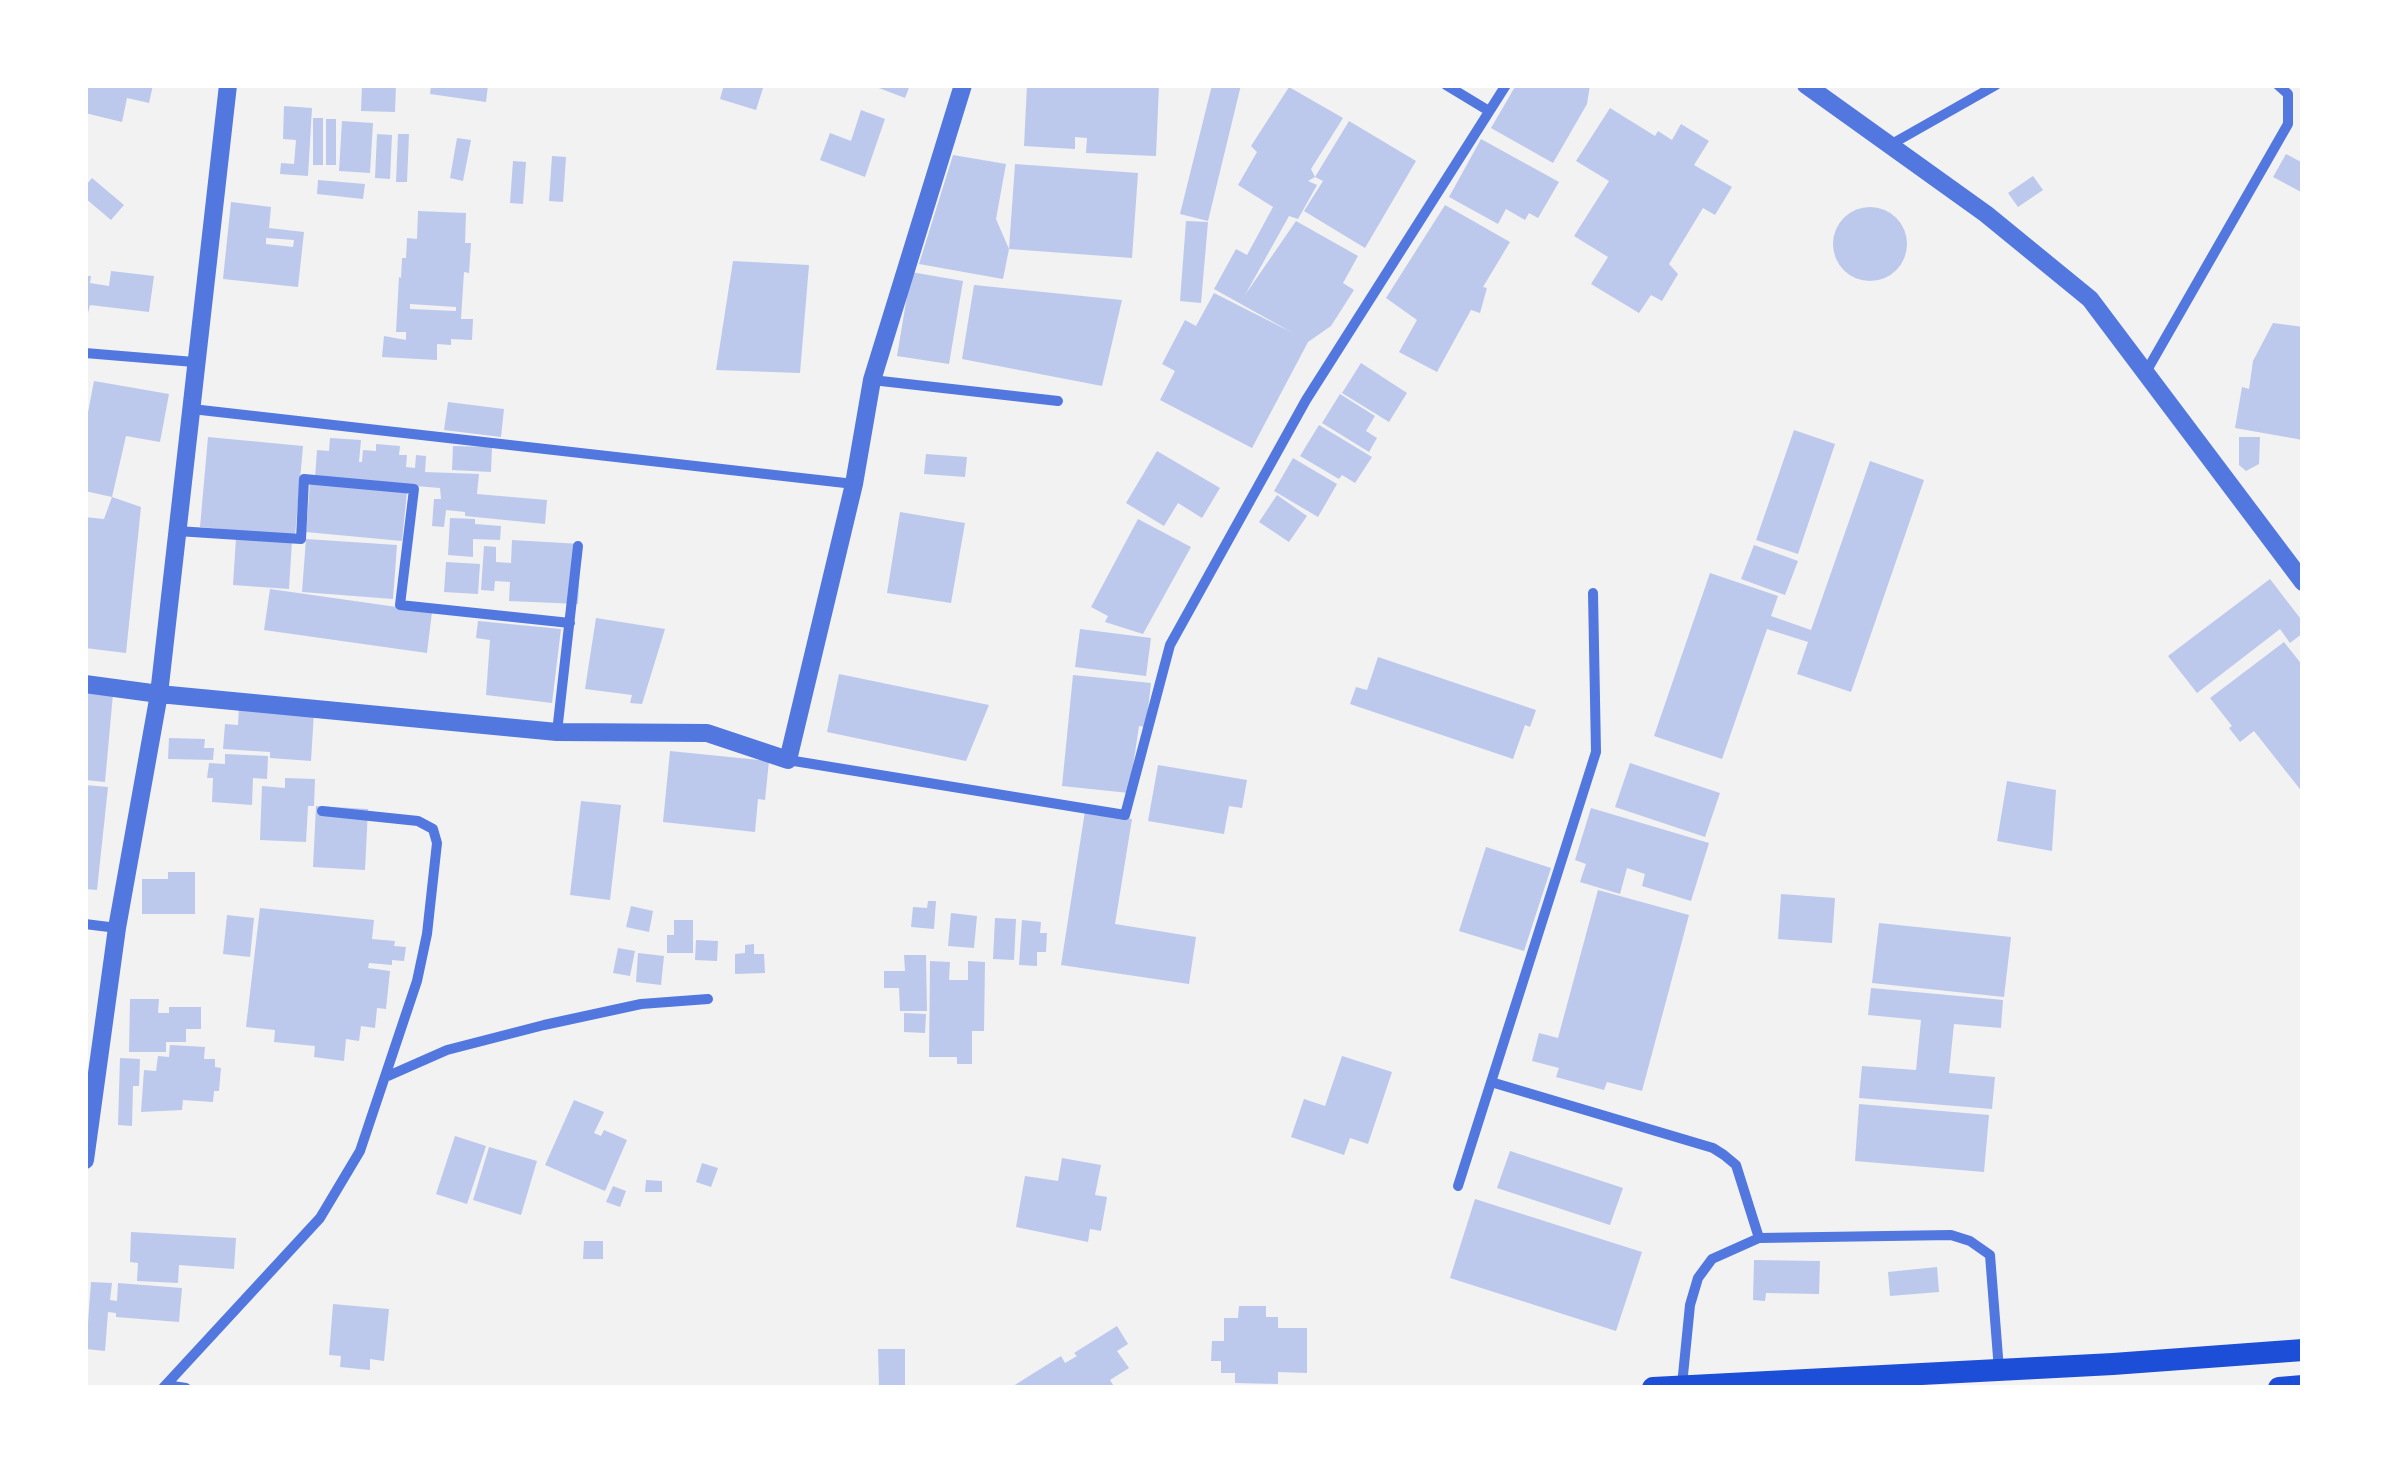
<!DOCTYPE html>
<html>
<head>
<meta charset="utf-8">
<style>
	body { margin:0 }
	#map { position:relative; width:2388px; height:1473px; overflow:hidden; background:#f2f2f2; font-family:"Space Grotesk",sans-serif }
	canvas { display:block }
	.frame { position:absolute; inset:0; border:88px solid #fff; pointer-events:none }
</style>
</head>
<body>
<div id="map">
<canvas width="2388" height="1473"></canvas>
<div class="frame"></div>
</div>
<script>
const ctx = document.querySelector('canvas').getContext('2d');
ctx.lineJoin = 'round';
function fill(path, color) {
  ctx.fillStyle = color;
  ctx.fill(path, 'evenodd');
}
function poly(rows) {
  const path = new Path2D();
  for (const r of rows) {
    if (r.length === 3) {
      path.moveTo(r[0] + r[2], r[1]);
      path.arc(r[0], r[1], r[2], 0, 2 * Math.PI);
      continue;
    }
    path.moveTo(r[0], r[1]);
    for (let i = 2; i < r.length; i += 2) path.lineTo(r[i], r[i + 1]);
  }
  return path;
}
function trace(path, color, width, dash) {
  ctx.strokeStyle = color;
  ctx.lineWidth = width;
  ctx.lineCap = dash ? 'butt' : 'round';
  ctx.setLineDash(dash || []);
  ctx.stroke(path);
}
fill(poly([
	[85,85,153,85,149,103,127,98,122,122,85,113],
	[362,85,396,85,395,112,361,111],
	[431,85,488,85,486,102,430,94],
	[724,85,764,85,756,110,720,99],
	[871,85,910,85,905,98],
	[1027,85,1159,85,1156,156,1086,153,1087,138,1075,137,1075,149,1024,146],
	[1212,85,1241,85,1208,221,1180,214],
	[1516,85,1590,85,1587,104,1553,163,1491,128],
	[1289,87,1343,118,1311,169,1315,177,1308,181,1317,185,1298,219,1289,216,1245,295,1296,221,1358,256,1343,283,1354,290,1331,326,1308,342,1252,448,1160,400,1175,371,1162,364,1185,320,1196,326,1214,293,1293,333,1214,289,1236,249,1247,255,1273,207,1238,185,1257,152,1251,146],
	[284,106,312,108,308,176,280,174,281,163,294,164,296,140,283,139],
	[1610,108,1655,136,1658,131,1672,140,1681,124,1709,141,1694,165,1732,187,1715,215,1703,208,1669,264,1678,274,1662,301,1651,295,1639,313,1591,284,1608,257,1574,236,1609,181,1576,161],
	[861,110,885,119,865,177,820,160,830,133,851,141],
	[313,118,323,118,323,165,313,165],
	[326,119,336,119,336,165,326,165],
	[342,121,373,123,370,173,339,171],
	[1349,121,1416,161,1365,248,1304,211,1323,181,1315,177],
	[377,134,392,135,390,179,375,178],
	[398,134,409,134,407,182,396,182],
	[457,138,471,140,463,181,450,178],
	[1481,139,1559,182,1538,218,1529,213,1525,220,1506,209,1498,224,1449,197],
	[2286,154,2303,163,2303,193,2273,177],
	[953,155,1006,164,996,219,1009,249,1003,279,919,264],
	[552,156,566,157,563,202,549,201],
	[513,161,526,162,523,204,510,203],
	[1015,164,1138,173,1132,258,1009,249],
	[2033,176,2043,190,2018,207,2008,193],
	[92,178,124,205,111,220,85,198,85,186],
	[318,180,365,184,363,199,317,194],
	[231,202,271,207,269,228,304,232,298,287,223,279],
	[266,238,294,240,293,247,266,244],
	[1445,205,1510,242,1483,287,1487,288,1480,313,1471,310,1437,372,1399,352,1417,320,1386,298],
	[1870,244,37],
	[418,211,466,213,465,243,471,243,469,273,464,272,461,319,473,319,472,340,451,339,451,345,437,344,437,360,382,357,384,336,406,340,406,332,396,332,399,277,401,278,402,258,406,258,407,238,417,239],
	[410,304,456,307,456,311,410,309],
	[1186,221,1208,222,1201,303,1180,301],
	[733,261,809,265,800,373,716,370],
	[111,271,154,276,149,312,90,305,85,325,85,276,91,276,90,283,109,286],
	[911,272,963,281,949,364,897,356],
	[974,285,1122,300,1102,386,962,359],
	[2273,323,2303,327,2303,440,2235,428,2242,387,2249,389,2253,361],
	[1361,363,1407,393,1389,422,1342,393],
	[94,381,169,394,160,442,126,436,112,497,85,491,85,428],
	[1340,394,1375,416,1366,431,1377,438,1369,452,1322,423],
	[448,402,504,409,501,437,444,430],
	[1319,425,1372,457,1355,483,1342,475,1339,479,1300,456],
	[1794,430,1835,444,1798,554,1756,540],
	[208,437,303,446,295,536,200,527],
	[2239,437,2260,437,2259,464,2246,471,2239,465],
	[330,438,361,440,359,462,362,462,363,450,376,451,376,444,400,446,399,455,407,455,406,467,415,468,416,455,426,456,425,472,479,474,477,494,547,500,545,524,465,516,465,512,446,510,444,527,432,526,434,499,441,499,440,488,315,478,317,450,329,451],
	[453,446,492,447,491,472,452,470],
	[1157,451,1220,488,1202,518,1178,503,1164,526,1126,503],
	[926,454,967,457,965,477,924,474],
	[1293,458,1337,484,1318,517,1274,491],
	[1870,461,1924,480,1851,692,1797,674,1808,642,1767,629,1722,759,1654,736,1710,573,1778,596,1771,616,1811,630],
	[310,483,407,492,402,541,306,532],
	[1277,495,1307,516,1289,542,1259,522],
	[112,497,141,507,126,653,85,648,85,517,104,519],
	[900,512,965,523,951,603,887,593],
	[450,518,475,519,475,524,501,526,500,540,473,539,473,557,448,555],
	[1138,519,1191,547,1143,634,1105,622,1108,616,1091,607],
	[236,538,292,541,289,589,233,585],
	[306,539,397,545,393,599,302,592],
	[512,540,581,544,578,604,509,601,510,582,495,581,494,591,481,590,484,546,496,547,496,562,511,563],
	[1754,545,1798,561,1785,595,1741,579],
	[446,562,480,564,478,594,444,592],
	[2270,579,2303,622,2303,633,2290,643,2280,629,2197,693,2168,656],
	[270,589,432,612,427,653,264,630],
	[596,618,665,629,642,704,630,703,632,695,585,689],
	[478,621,561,629,552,703,486,695,490,640,476,638],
	[1080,629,1151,638,1146,676,1075,667],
	[2284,642,2303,666,2303,793,2254,731,2240,742,2229,728,2232,726,2210,698],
	[1378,657,1536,710,1530,727,1525,725,1513,759,1350,704,1356,687,1367,690],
	[839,674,989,705,966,761,827,732],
	[1073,675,1151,683,1146,727,1139,726,1129,793,1062,786],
	[85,691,113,694,105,782,85,780],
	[239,706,314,712,311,761,270,758,270,752,223,749,225,724,238,725],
	[169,738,205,739,204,748,214,748,213,760,168,759],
	[670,751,769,761,765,800,758,799,755,832,663,822],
	[225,754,268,756,267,779,253,778,252,805,212,802,213,778,207,778,209,763,225,764],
	[1630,763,1720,793,1705,837,1615,807],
	[1158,765,1247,780,1242,808,1229,806,1224,834,1148,821],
	[285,778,315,779,314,806,308,806,306,842,260,840,262,786,285,788],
	[2007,781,2056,790,2052,851,1997,841],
	[85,785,108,787,97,890,85,889],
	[581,801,621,805,610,900,570,895],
	[316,806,368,809,365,870,313,867],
	[1591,808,1709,843,1691,901,1642,886,1645,874,1627,868,1620,894,1580,882,1586,864,1575,860],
	[1085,811,1132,819,1115,924,1196,937,1189,984,1061,965],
	[1486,847,1551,868,1524,951,1459,931],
	[168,872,195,872,195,914,142,914,142,879,168,879],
	[1598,890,1689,915,1642,1091,1607,1082,1604,1090,1556,1077,1559,1068,1532,1061,1539,1033,1558,1038],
	[1781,894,1835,898,1832,943,1778,939],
	[928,901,936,901,934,929,911,927,913,907,927,908],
	[631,906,653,911,649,932,626,927],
	[260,908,374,920,372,939,395,941,394,946,406,947,404,961,392,960,392,965,369,963,368,968,390,971,386,1009,377,1008,375,1028,361,1026,359,1041,346,1039,344,1061,314,1057,315,1046,274,1042,275,1030,246,1027],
	[951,913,977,916,974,948,948,946],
	[227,915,254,918,250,957,223,954],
	[995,918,1016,919,1014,960,993,959],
	[674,920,693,920,693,953,667,953,667,935,674,935],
	[1022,920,1041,922,1040,933,1047,933,1046,952,1037,952,1037,966,1019,965],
	[1879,923,2011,937,2004,997,1872,983],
	[696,940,718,941,717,961,695,960],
	[754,944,754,954,764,954,765,973,735,974,735,954,745,953,745,945],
	[618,948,635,951,630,976,613,973],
	[638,953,664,956,661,985,636,982],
	[904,955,926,955,927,1011,900,1011,899,988,884,988,884,971,905,971],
	[930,961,950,962,949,980,968,980,968,961,985,962,984,1031,972,1031,972,1064,957,1064,957,1057,929,1057],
	[1871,988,2003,1000,2001,1028,1954,1024,1949,1073,1995,1077,1992,1109,1859,1098,1862,1066,1916,1070,1921,1020,1868,1015],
	[130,999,159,999,158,1013,169,1013,169,1007,201,1007,201,1029,186,1029,186,1042,166,1042,166,1052,129,1052],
	[904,1013,926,1014,925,1033,904,1032],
	[170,1045,205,1047,204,1059,215,1059,215,1067,221,1068,219,1091,214,1091,213,1102,183,1100,182,1110,141,1112,144,1070,156,1071,158,1056,169,1057],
	[1342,1056,1392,1072,1368,1144,1350,1138,1344,1155,1291,1137,1304,1099,1325,1106],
	[120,1058,140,1059,139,1086,133,1086,132,1126,118,1125],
	[574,1100,604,1112,594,1133,601,1136,604,1130,627,1140,605,1191,545,1165],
	[1859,1104,1989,1115,1984,1172,1855,1161],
	[455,1136,486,1146,467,1204,436,1194],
	[489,1147,537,1161,521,1215,473,1200],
	[1510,1151,1623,1188,1610,1225,1497,1188],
	[1062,1158,1101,1165,1095,1195,1107,1197,1101,1231,1090,1229,1088,1242,1016,1227,1025,1176,1058,1181],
	[702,1163,718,1168,711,1187,696,1182],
	[646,1180,662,1181,662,1192,645,1192],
	[613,1186,626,1191,620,1207,606,1202],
	[1475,1199,1642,1252,1616,1331,1450,1278],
	[131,1232,236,1238,234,1269,179,1265,178,1283,137,1281,138,1263,130,1262],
	[584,1241,603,1241,603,1259,583,1259],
	[1754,1260,1820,1261,1819,1294,1766,1293,1765,1301,1753,1300],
	[1937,1267,1939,1292,1890,1296,1888,1272],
	[91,1282,112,1283,110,1300,117,1301,118,1283,182,1288,179,1322,116,1317,116,1313,108,1312,105,1351,86,1349],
	[333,1304,389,1309,384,1361,370,1359,370,1370,340,1367,341,1356,329,1355],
	[1239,1306,1266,1306,1266,1317,1278,1317,1278,1328,1307,1328,1307,1373,1278,1372,1278,1384,1235,1383,1235,1373,1221,1373,1221,1361,1211,1361,1212,1341,1224,1341,1224,1318,1238,1318],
	[1117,1326,1128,1344,1117,1351,1129,1368,1110,1380,1115,1388,1010,1388,1061,1356,1065,1363,1077,1356,1074,1353],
	[878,1349,905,1349,905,1388,879,1388]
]), '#bdc9ec');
trace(poly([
	[1446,85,1489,111],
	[1890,145,1996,85],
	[85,353,194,362],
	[2146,372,2288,124,2288,94,2278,85],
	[872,380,1058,401],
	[192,409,854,484],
	[177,531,301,539,304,479,414,489,400,605,570,623],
	[557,732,578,546],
	[788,760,1125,815,1170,645,1306,400,1506,85],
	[85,924,117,928],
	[388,1076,447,1050,544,1025,641,1004,708,999],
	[1491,1082,1713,1148,1724,1155,1736,1165,1759,1238],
	[1458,1186,1596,752,1593,593],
	[166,1385,186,1388],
	[1682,1385,1690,1305,1698,1278,1712,1259,1759,1238,1951,1235,1970,1241,1990,1255,1999,1370],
	[163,1388,320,1218,360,1151,417,981,427,934,437,843,433,829,418,821,322,811]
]), '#5277de', 10);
trace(poly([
	[1806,85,1986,214,2090,299,2303,582],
	[85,684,159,694,557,732,707,733,788,760,854,484,872,380,963,85],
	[85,1160,117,928,159,694,228,85]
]), '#5277de', 18);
trace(poly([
	[1653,1388,2113,1364,2303,1350],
	[2279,1388,2303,1386]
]), '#1d4ed8', 22);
</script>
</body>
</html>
